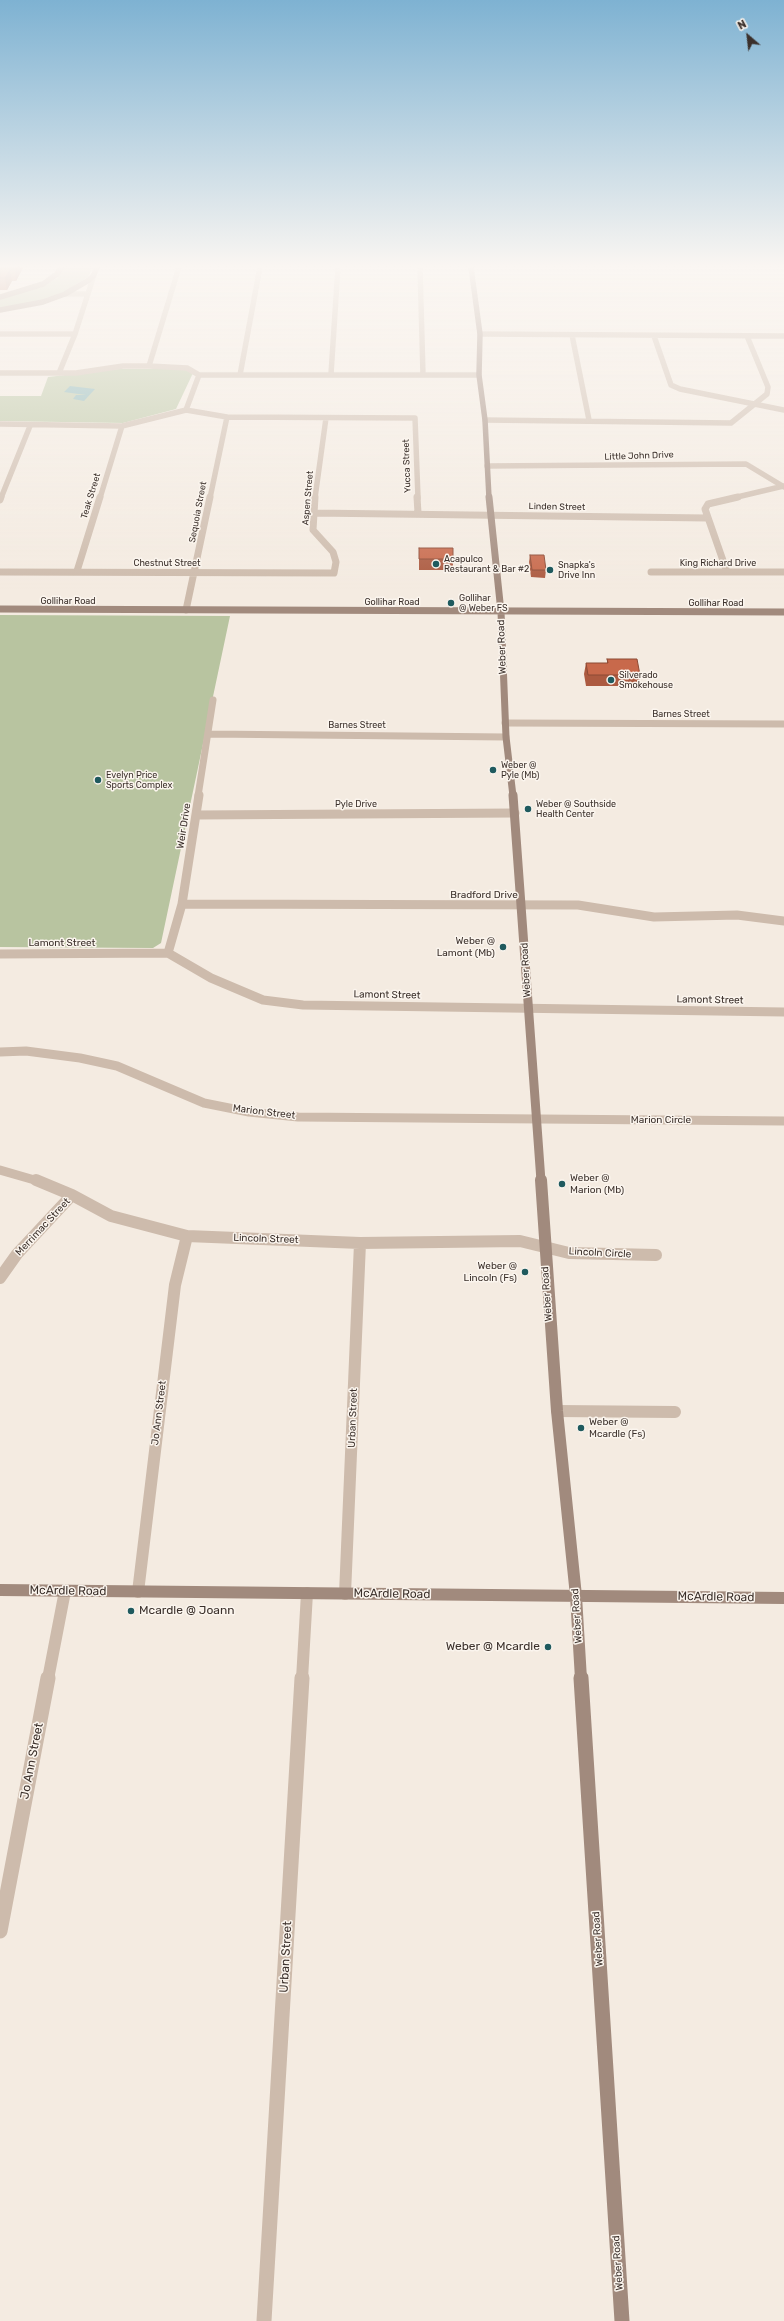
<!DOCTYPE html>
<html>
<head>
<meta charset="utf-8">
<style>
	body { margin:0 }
	#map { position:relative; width:784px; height:2321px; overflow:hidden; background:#f4ebe1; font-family:Rubik,sans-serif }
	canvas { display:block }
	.north { position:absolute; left:728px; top:16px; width:40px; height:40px; -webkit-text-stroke:3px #fbf5ee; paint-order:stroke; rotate:332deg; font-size:11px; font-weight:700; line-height:16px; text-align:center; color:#3b302b }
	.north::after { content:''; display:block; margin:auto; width:14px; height:18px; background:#3b302b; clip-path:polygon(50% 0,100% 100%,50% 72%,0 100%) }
</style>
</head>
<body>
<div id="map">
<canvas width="784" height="2321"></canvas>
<div class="north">N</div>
</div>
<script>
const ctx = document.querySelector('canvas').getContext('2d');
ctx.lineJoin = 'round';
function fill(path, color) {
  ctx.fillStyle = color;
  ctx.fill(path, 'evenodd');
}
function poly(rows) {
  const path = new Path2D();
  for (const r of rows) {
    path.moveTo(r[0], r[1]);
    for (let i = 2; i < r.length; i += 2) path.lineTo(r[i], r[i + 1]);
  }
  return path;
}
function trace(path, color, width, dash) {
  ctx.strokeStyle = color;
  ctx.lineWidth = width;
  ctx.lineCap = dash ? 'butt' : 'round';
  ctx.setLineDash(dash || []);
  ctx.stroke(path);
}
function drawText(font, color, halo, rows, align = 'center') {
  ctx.font = font + ' Rubik,sans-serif';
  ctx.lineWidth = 3;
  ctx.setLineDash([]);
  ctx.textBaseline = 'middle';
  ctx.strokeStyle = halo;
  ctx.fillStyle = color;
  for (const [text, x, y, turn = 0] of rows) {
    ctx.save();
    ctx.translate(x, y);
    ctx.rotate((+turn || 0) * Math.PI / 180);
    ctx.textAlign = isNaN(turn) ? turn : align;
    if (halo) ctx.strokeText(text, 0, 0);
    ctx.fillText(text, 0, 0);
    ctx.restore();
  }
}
fill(poly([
	[64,267,93,267,88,277,66,291,43,300,0,308,0,298,42,287,57,278],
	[118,369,184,369,193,373,176,409,123,423,0,421,0,396,41,396,48,377],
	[0,615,230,616,161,943,153,948,0,947]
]), '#b8c4a0');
fill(poly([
	[70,386,95,389,84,401,73,399,76,395,86,395,64,392]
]), '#7fb0b2');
trace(poly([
	[420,267,423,375],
	[65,294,88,294],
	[0,334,75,334],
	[480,334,784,336],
	[572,335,589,420],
	[654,336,671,385,680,389,784,410],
	[149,366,179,267],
	[0,373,76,373,123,366,149,366,187,368,199,375,479,375],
	[59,373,75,334,94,275],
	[331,374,338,267],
	[240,375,260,267],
	[186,410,199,375],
	[485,420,731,423,767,394,768,387,747,336],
	[0,424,122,426,186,410,227,417,415,418,418,498],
	[487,466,746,464,784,487],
	[1,498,30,426],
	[100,498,122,426],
	[210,498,227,417],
	[315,498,326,418],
	[733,498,784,486]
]), '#cdbbac', 5.5);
trace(poly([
	[417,497,418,513],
	[0,500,1,497],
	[313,513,707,518],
	[77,571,100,497],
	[0,572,334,573,336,562,333,552,313,530,315,497],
	[651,572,784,572],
	[727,572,705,509,708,504,738,497],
	[186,610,210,497],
	[505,723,784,724],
	[209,734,506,737],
	[198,796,213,700]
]), '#cdbbac', 7);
trace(poly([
	[197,815,515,813],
	[182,904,578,905,654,917,737,915,784,921],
	[168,953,182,904,199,795],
	[0,954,168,953,211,978,263,1000,303,1005,784,1012],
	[0,1052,26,1051,80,1058,117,1066,204,1103,249,1112,298,1117,784,1121],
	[0,1170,38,1181]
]), '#cdbbac', 9);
trace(poly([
	[36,1180,72,1195,111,1216,187,1236,360,1243,520,1241,569,1253,656,1255],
	[0,1278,17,1254,72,1195],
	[557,1411,675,1412],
	[138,1592,175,1285,187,1236],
	[345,1594,360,1243],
	[48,1679,65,1591],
	[302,1679,307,1593]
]), '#cdbbac', 12);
trace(poly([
	[0,1931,48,1678],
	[264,2321,302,1678]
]), '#cdbbac', 15);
trace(poly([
	[471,267,480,334,479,375,485,420,489,498],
	[0,297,43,284,57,274,61,267],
	[0,310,43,302,65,294,89,280,94,275,97,267]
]), '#a18a7d', 5.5);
trace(poly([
	[489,497,501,612,506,737,513,796],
	[0,609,784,612]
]), '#a18a7d', 7);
trace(poly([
	[513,795,541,1181]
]), '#a18a7d', 9);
trace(poly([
	[541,1180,557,1411,576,1596,581,1679],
	[0,1590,784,1598]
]), '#a18a7d', 12);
trace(poly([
	[581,1678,622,2321]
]), '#a18a7d', 15);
fill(poly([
	[0,267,23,268,16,281,12,281,7,290,0,290],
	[419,548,453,559,453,570,419,570],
	[530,555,546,570,545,578,531,577,529,562],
	[607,659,640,675,639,686,586,686,584,674,586,663,607,663]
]), '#ac5a40');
fill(poly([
	[16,267,23,267,23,268,16,281,15,270],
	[10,270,12,281,7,290,5,278]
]), '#8c4a34');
const building = poly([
	[0,267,16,267,15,270,10,270,5,278,0,278,0,267],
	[419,548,453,548,453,559,419,559,419,548],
	[530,555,544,555,546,570,532,570,530,555],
	[607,659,637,659,640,675,588,675,586,663,608,663,607,659]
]);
fill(building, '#c8694b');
trace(building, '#8c4a34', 1);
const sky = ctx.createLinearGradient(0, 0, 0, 592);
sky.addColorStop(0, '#7eb2d2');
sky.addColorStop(0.45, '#faf6f2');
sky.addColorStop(1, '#faf6f200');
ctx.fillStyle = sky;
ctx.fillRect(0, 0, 784, 592);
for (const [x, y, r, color] of [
	[436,564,4,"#1f5a5e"],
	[550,570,4,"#1f5a5e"],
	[451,603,4,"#1f5a5e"],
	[611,680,4,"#1f5a5e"],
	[493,770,4,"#1f5a5e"],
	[98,780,4,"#1f5a5e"],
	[528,809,4,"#1f5a5e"],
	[503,947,4,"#1f5a5e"],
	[562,1184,4,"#1f5a5e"],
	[525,1272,4,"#1f5a5e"],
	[581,1428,4,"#1f5a5e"],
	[131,1611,4,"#1f5a5e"],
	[548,1647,4,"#1f5a5e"]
]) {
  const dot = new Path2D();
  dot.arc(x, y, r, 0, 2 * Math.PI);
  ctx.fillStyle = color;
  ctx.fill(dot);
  trace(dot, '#fbf5ee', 1.5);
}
drawText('9px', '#3b302b', '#fbf5ee', [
	["Little John Drive",639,456,-2],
	["Yucca Street",407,466,-92],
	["Teak Street",91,496,-73],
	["Aspen Street",308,498,-85],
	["Linden Street",557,507,1],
	["Sequoia Street",198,512,-79],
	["Chestnut Street",167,563],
	["King Richard Drive",718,563],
	["Gollihar Road",68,601],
	["Gollihar Road",392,602],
	["Gollihar Road",716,603],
	["Barnes Street",681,714],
	["Barnes Street",357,725],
	["Pyle Drive",356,804]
]);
drawText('9px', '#3b302b', '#fbf5ee', [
	["Acapulco",444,559],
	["Restaurant & Bar #2",444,569],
	["Snapka's",558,565],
	["Drive Inn",558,575],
	["Gollihar",459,598],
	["@ Weber FS",459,608],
	["Silverado",619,675],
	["Smokehouse",619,685],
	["Weber @",501,765],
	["Pyle (Mb)",501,775],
	["Evelyn Price",106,775],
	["Sports Complex",106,785],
	["Weber @ Southside",536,804],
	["Health Center",536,814]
], 'left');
drawText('10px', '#3b302b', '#fbf5ee', [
	["Weber Road",502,647,-92],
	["Weir Drive",184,826,-81],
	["Bradford Drive",484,895],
	["Lamont Street",62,943],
	["Weber Road",526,970,-93],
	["Lamont Street",387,995,1],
	["Lamont Street",710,1000,1],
	["Marion Street",264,1112,7],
	["Marion Circle",661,1120],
	["Merrimac Street",43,1227,-47],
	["Lincoln Street",266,1239,2],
	["Lincoln Circle",600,1253,3],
	["Weber Road",547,1294,-94],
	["Jo Ann Street",159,1413,-83],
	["Urban Street",353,1418,-88],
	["Weber Road",577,1616,-94],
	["Weber Road",598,1939,-94],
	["Weber Road",618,2263,-94]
]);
drawText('10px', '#3b302b', '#fbf5ee', [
	["Weber @",495,941],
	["Lamont (Mb)",495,953],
	["Weber @",570,1178,"left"],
	["Marion (Mb)",570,1190,"left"],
	["Weber @",517,1266],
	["Lincoln (Fs)",517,1278],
	["Weber @",589,1422,"left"],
	["Mcardle (Fs)",589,1434,"left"]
], 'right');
drawText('12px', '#3b302b', '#fbf5ee', [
	["McArdle Road",68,1591,1],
	["McArdle Road",392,1594,1],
	["McArdle Road",716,1597,1],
	["Jo Ann Street",32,1761,-79],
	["Urban Street",286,1957,-87]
]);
drawText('12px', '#3b302b', '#fbf5ee', [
	["Mcardle @ Joann",139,1611],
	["Weber @ Mcardle",540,1647,"right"]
], 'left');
</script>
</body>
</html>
